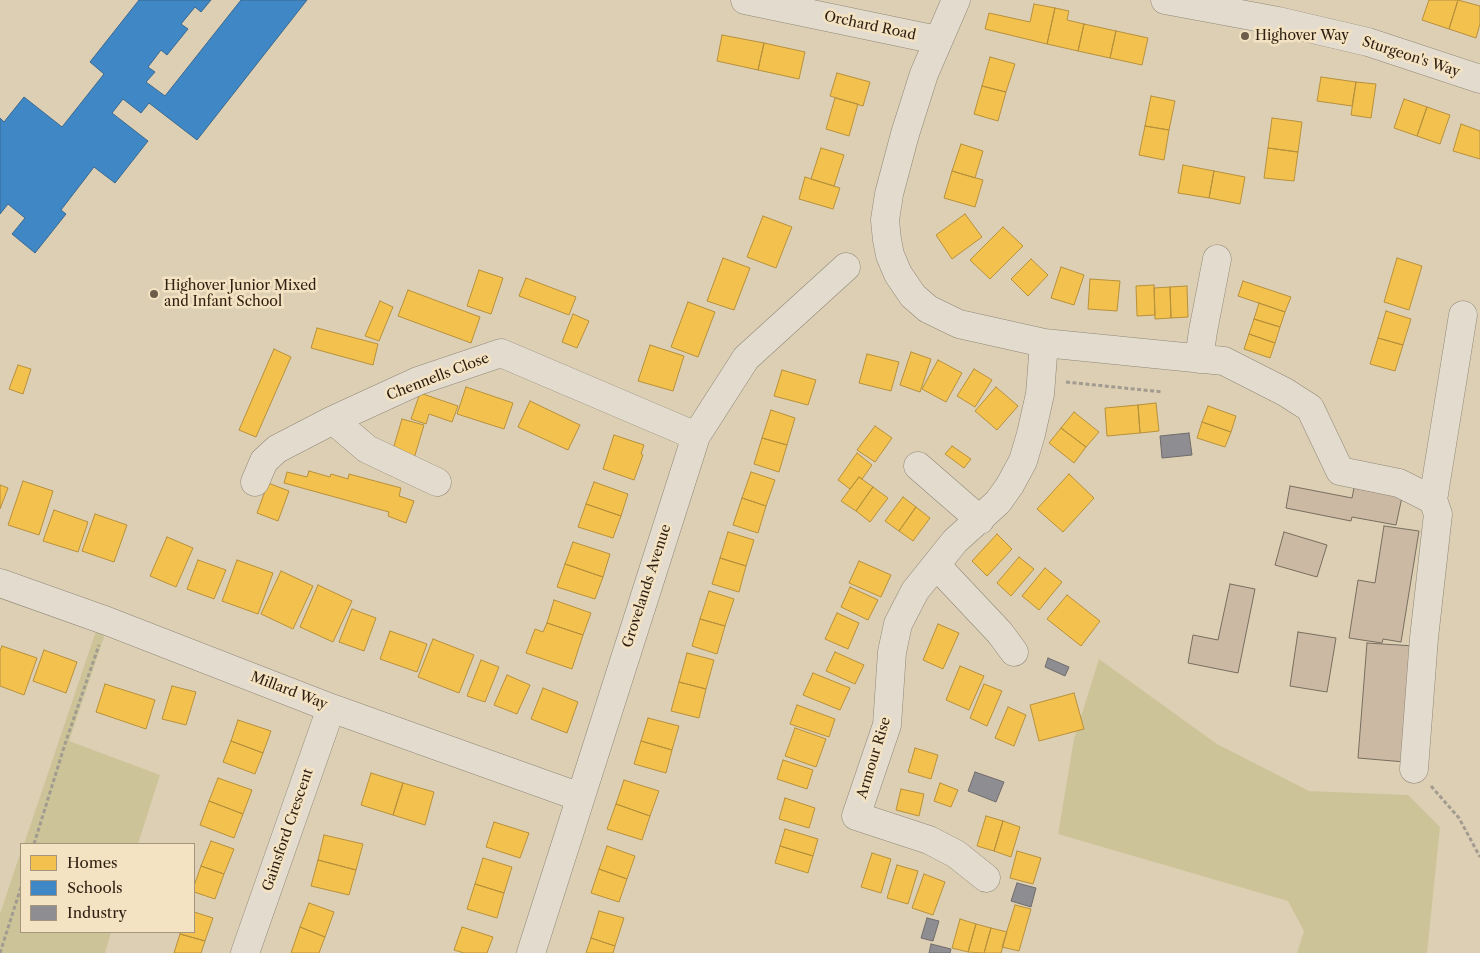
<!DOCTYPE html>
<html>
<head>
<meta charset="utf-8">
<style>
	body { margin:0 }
	#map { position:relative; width:1480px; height:953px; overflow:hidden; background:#ddcfb4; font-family:"Libre Caslon Text",serif }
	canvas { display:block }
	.legend { position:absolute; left:20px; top:843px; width:175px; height:90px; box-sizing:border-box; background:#f4e3c3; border:1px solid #a4957c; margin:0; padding:6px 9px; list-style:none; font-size:15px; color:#2d1f11 }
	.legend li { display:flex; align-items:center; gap:10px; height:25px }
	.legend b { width:25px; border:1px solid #a4957c }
</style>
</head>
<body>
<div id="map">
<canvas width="1480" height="953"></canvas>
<ul class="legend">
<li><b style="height:14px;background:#f2c14e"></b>Homes</li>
<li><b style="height:14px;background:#3f88c5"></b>Schools</li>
<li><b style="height:14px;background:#8d8d92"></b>Industry</li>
</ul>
</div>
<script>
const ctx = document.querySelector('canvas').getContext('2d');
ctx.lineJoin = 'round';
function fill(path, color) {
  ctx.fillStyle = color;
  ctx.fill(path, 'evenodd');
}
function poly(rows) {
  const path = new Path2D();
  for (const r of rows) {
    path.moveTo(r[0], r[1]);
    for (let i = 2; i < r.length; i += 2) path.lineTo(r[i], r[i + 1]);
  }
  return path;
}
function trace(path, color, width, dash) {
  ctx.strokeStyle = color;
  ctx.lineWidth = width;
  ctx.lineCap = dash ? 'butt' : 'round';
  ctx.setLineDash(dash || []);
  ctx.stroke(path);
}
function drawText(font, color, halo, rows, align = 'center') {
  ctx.font = font + ' "Libre Caslon Text",serif';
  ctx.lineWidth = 5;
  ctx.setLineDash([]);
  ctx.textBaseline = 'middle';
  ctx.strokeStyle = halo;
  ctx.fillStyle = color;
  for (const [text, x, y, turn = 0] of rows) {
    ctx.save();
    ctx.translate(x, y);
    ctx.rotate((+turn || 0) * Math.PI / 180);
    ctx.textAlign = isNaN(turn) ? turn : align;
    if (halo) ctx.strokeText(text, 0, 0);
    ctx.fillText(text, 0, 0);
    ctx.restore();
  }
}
fill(poly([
	[96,631,105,634,69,741,160,775,138,844,24,844],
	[1099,659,1217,744,1309,791,1408,795,1440,827,1427,953,1297,953,1304,931,1288,901,1058,834,1074,739],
	[21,851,21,932,111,932,105,953,0,953,0,914]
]), '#ccc498');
const homes = poly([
	[1429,0,1458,0,1449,29,1422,20,1429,0],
	[1458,0,1480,6,1480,24,1476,38,1449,29,1458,0],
	[1034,4,1055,8,1047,44,985,29,989,13,1030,22,1034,4],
	[1055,8,1069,11,1067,20,1084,24,1078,51,1047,44,1055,8],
	[1084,24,1116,31,1110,58,1078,51,1084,24],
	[1116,31,1148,38,1142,65,1110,58,1116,31],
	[722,35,764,43,758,70,717,61,722,35],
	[764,43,805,52,799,79,758,70,764,43],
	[990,57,1015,64,1006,92,982,86,990,57],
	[837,73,870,82,863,106,830,96,837,73],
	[1321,77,1356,82,1352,106,1317,101,1321,77],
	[1356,82,1376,84,1371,118,1351,115,1356,82],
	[982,86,1006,92,998,121,974,114,982,86],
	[1151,96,1175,101,1169,130,1145,126,1151,96],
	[835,98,858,104,849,136,826,129,835,98],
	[1404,99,1427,107,1417,136,1394,128,1404,99],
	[1427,107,1450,115,1440,144,1417,136,1427,107],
	[1272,118,1302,122,1298,152,1268,148,1272,118],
	[1461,124,1480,131,1480,159,1453,151,1461,124],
	[1145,126,1169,130,1164,160,1139,155,1145,126],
	[961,144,983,151,975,178,952,171,961,144],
	[821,148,844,155,834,186,811,179,821,148],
	[1268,148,1298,152,1294,181,1264,178,1268,148],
	[1183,165,1214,171,1209,198,1178,193,1183,165],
	[952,171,983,180,975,207,944,198,952,171],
	[1214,171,1245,177,1240,204,1209,198,1214,171],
	[805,177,840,188,833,209,799,199,805,177],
	[965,214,982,237,952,259,936,235,965,214],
	[763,216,792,227,776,268,747,257,763,216],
	[1003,227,1023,246,990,279,970,260,1003,227],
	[723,258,750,268,734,310,707,301,723,258],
	[1397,258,1422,266,1409,310,1384,302,1397,258],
	[1031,259,1048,275,1028,296,1011,279,1031,259],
	[1061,267,1084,275,1074,305,1051,298,1061,267],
	[479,270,503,278,491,314,467,306,479,270],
	[526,278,576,297,569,315,519,296,526,278],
	[1090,279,1120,281,1117,311,1088,309,1090,279],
	[1243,281,1291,297,1285,312,1238,296,1243,281],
	[1154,285,1155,315,1137,316,1136,286,1154,285],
	[1187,286,1188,317,1171,318,1170,287,1187,286],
	[1170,287,1171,318,1155,319,1154,288,1170,287],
	[408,290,480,317,471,343,398,316,408,290],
	[380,301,393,307,379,341,365,336,380,301],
	[688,302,715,312,698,357,671,347,688,302],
	[1259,303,1285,312,1280,327,1254,319,1259,303],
	[1386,311,1411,319,1403,345,1378,338,1386,311],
	[573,314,589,321,577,348,562,342,573,314],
	[1254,319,1280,327,1275,343,1249,334,1254,319],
	[317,328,378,344,373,365,311,348,317,328],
	[1249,334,1275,343,1270,358,1244,349,1249,334],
	[1378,338,1403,345,1395,371,1370,364,1378,338],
	[650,345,684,356,673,391,638,381,650,345],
	[274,349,291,357,256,437,239,430,274,349],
	[911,352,931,359,920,392,900,385,911,352],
	[867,354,899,362,891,391,859,383,867,354],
	[938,360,962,373,946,402,922,389,938,360],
	[18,365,31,369,23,394,9,389,18,365],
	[974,369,992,380,975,407,957,396,974,369],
	[782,370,816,380,808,405,774,396,782,370],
	[466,387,513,403,504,429,457,414,466,387],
	[996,387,1018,406,997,430,975,411,996,387],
	[420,393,458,406,452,422,429,414,426,424,411,419,420,393],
	[530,401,580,425,568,450,518,427,530,401],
	[1156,403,1159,431,1140,433,1138,405,1156,403],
	[1138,405,1140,433,1107,436,1105,408,1138,405],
	[1208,406,1236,416,1231,432,1202,422,1208,406],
	[771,410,795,418,787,445,762,438,771,410],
	[1074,412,1099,432,1086,447,1061,428,1074,412],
	[402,419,424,425,413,462,391,456,402,419],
	[1202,422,1231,432,1225,447,1197,438,1202,422],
	[875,426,892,438,875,462,857,450,875,426],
	[1061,428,1086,447,1074,463,1049,443,1061,428],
	[614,435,644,445,641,454,643,455,634,480,603,469,614,435],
	[762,438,787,445,779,472,754,464,762,438],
	[952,446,971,459,964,468,945,454,952,446],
	[857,453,872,465,862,479,859,477,850,489,838,480,857,453],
	[309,471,330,477,331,474,348,479,349,474,401,488,399,496,414,501,406,523,388,516,389,512,284,483,287,472,307,477,309,471],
	[751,472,775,480,766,506,742,498,751,472],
	[1069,474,1094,498,1063,532,1037,509,1069,474],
	[859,477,873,487,856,511,841,501,859,477],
	[23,481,53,491,39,535,8,525,23,481],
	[594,482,628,494,621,516,586,504,594,482],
	[268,483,289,491,278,521,257,513,268,483],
	[0,485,8,488,0,509,0,485],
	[873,487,888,498,870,522,856,511,873,487],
	[903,497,916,507,899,531,885,521,903,497],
	[742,498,766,506,758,533,733,525,742,498],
	[586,504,621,516,613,538,578,527,586,504],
	[916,507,930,518,913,541,899,531,916,507],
	[54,510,88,522,78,552,43,541,54,510],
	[95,514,127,525,114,562,82,551,95,514],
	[728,532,754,540,746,566,720,558,728,532],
	[997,534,1012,549,987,576,972,561,997,534],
	[167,537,193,548,176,587,150,576,167,537],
	[573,542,610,554,603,577,565,564,573,542],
	[1019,557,1034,569,1011,596,997,583,1019,557],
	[720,558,746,566,739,592,712,584,720,558],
	[198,560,226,570,214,599,187,589,198,560],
	[237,560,273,573,258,614,222,601,237,560],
	[859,561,891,575,881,597,849,583,859,561],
	[565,564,603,577,595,599,557,587,565,564],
	[1045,568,1062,582,1039,610,1022,596,1045,568],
	[281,571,313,586,293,629,261,614,281,571],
	[318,585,352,601,333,642,300,627,318,585],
	[850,587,878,600,868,620,841,607,850,587],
	[709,591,734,599,725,626,700,619,709,591],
	[1067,595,1100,621,1081,646,1047,619,1067,595],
	[554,600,591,613,583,635,547,623,554,600],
	[352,609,376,618,364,651,339,642,352,609],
	[837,613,859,623,848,649,825,639,837,613],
	[700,619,725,626,717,654,692,646,700,619],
	[547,623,583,635,572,669,526,653,535,629,543,632,547,623],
	[938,624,959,633,943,669,923,660,938,624],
	[390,631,427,644,417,672,380,659,390,631],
	[433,639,474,655,459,693,418,677,433,639],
	[2,646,37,658,24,695,0,686,0,651,2,646],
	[44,650,77,662,66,693,33,681,44,650],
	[835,652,864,665,855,684,826,671,835,652],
	[687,653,714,660,706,689,679,682,687,653],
	[481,660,499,667,485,702,467,696,481,660],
	[960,666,984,676,969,710,946,700,960,666],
	[813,673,850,688,840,710,803,695,813,673],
	[507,675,530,685,517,714,494,705,507,675],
	[679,682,706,689,699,718,671,711,679,682],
	[105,684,155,700,146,729,96,712,105,684],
	[984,684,1002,691,987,726,970,718,984,684],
	[172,686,196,692,186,725,162,719,172,686],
	[543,688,578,702,567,733,531,719,543,688],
	[1074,693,1084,729,1039,741,1030,705,1074,693],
	[797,705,835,719,829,737,790,724,797,705],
	[1008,707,1026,715,1014,746,995,738,1008,707],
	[648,718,679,726,672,750,641,741,648,718],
	[238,720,271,731,263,753,231,741,238,720],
	[795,728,826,739,816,767,785,756,795,728],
	[231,741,263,753,255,774,223,762,231,741],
	[641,741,672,750,666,773,634,764,641,741],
	[915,748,938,755,931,779,908,772,915,748],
	[783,760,813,770,807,789,777,779,783,760],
	[371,773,403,783,393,815,361,805,371,773],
	[218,778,252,790,243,814,209,801,218,778],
	[624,780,659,791,650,816,616,804,624,780],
	[403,783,434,792,425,825,393,815,403,783],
	[940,783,958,790,951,807,934,801,940,783],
	[901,789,924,794,919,816,896,810,901,789],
	[785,798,815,808,809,828,779,819,785,798],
	[209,801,243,814,234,838,200,825,209,801],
	[616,804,650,816,642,840,607,829,616,804],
	[986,816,1003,821,994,851,977,846,986,816],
	[1003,821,1020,827,1011,857,994,851,1003,821],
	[494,822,529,833,520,858,486,847,494,822],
	[785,829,818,839,813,856,780,846,785,829],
	[324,835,363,844,356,870,318,860,324,835],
	[211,841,234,849,224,874,201,866,211,841],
	[607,846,635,856,627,879,599,869,607,846],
	[780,846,813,856,808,873,775,863,780,846],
	[1017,851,1041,858,1033,884,1010,878,1017,851],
	[872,853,891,859,881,893,861,887,872,853],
	[483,858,512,867,504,893,475,884,483,858],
	[318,860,356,870,349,895,311,886,318,860],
	[897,865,918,871,908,904,887,898,897,865],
	[201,866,224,874,215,899,194,892,194,886,201,866],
	[599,869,627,879,619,902,591,893,599,869],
	[924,874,945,882,933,915,912,908,924,874],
	[475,884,504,893,497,918,467,909,475,884],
	[309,903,334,912,325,937,300,927,309,903],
	[1015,905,1031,909,1019,951,1002,947,1015,905],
	[599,911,624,918,615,946,591,938,599,911],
	[194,912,213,918,205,941,180,934,181,932,194,932,194,912],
	[960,919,976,924,968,952,952,948,960,919],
	[976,924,991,928,984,953,968,952,976,924],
	[300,927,325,937,319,953,291,953,300,927],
	[462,927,493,937,487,953,464,953,454,950,462,927],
	[991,928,1007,932,1001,953,984,953,991,928],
	[180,934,205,941,201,953,174,953,180,934],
	[591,938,615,946,613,953,586,953,591,938]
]);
fill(homes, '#f2c14e');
trace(homes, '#b7903c', 1);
const schools = poly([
	[139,0,211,0,201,12,195,7,181,24,188,29,167,55,161,50,148,67,155,72,146,82,165,96,241,0,307,0,197,140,149,103,141,113,123,99,112,113,148,141,115,183,94,167,61,210,66,214,35,253,12,234,25,218,8,204,0,214,0,118,4,122,24,97,62,127,104,74,90,62,139,0]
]);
fill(schools, '#3f88c5');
trace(schools, '#3a688f', 1);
const industry = poly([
	[1189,433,1192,455,1162,458,1160,436,1189,433],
	[1048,658,1069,667,1065,676,1045,667,1048,658],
	[975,772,1004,782,996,802,968,791,975,772],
	[1017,883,1036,888,1031,907,1011,901,1017,883],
	[927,918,939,921,933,941,921,938,927,918],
	[931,944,951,949,950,953,929,953,931,944]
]);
fill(industry, '#8d8d92');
trace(industry, '#706c6b', 1);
const building = poly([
	[1290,486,1352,498,1354,488,1402,497,1396,525,1352,517,1351,521,1286,508,1290,486],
	[1384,526,1419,531,1401,642,1383,639,1382,643,1349,638,1358,580,1375,583,1384,526],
	[1284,532,1327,545,1317,577,1275,565,1284,532],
	[1230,584,1255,589,1238,673,1188,663,1193,635,1218,640,1230,584],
	[1298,632,1336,638,1327,692,1290,686,1298,632],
	[1367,643,1414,646,1405,762,1358,758,1367,643]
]);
fill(building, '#cbb9a4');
trace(building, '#776e5f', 1);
const minor = poly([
	[745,0,937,40],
	[956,0,924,74,905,134,889,194,885,220,887,240,890,255,898,274,913,296,928,309,959,324,1044,343,1224,361,1285,392,1310,408,1340,471,1399,483,1433,500],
	[1165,0,1278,21,1368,42,1480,79],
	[1199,359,1203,331,1217,259],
	[333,420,367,449,437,482],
	[918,466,980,520],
	[255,482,264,461,277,449,333,420,418,381,501,353,696,436],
	[936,565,1000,633,1014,652],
	[0,583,107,621,331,708,580,797],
	[1414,769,1424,638,1438,514,1433,500,1463,315],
	[986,878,956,854,929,840,856,816,887,725,892,652,898,624,915,591,955,541,998,502,1010,485,1023,461,1031,434,1040,394,1044,343],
	[245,953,331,708],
	[531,953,696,436,746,358,846,267]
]);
trace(minor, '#8f8676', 29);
trace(poly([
	[1066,382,1163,392],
	[1431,786,1459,818,1480,857],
	[34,844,65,744,99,645],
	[0,953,21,887]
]), '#a29b8f', 3, [4, 2.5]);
trace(minor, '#e3dcce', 28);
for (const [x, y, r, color] of [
	[1245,36,5,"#6b5d4a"],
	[154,294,5,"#6b5d4a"]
]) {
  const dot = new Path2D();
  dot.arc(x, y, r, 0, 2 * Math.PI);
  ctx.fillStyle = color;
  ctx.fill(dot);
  trace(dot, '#f4e3c3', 2);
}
drawText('14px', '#2d1f11', '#f4e3c3', [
	["Orchard Road",870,26,12],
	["Sturgeon's Way",1411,57,18],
	["Chennells Close",438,377,-21],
	["Grovelands Avenue",647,586,-72],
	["Millard Way",289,691,21],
	["Armour Rise",874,758,-73],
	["Gainsford Crescent",288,830,-71]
]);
drawText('14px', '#2d1f11', '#f4e3c3', [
	["Highover Way",1255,36],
	["Highover Junior Mixed",164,286],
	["and Infant School",164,302]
], 'left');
</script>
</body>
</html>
